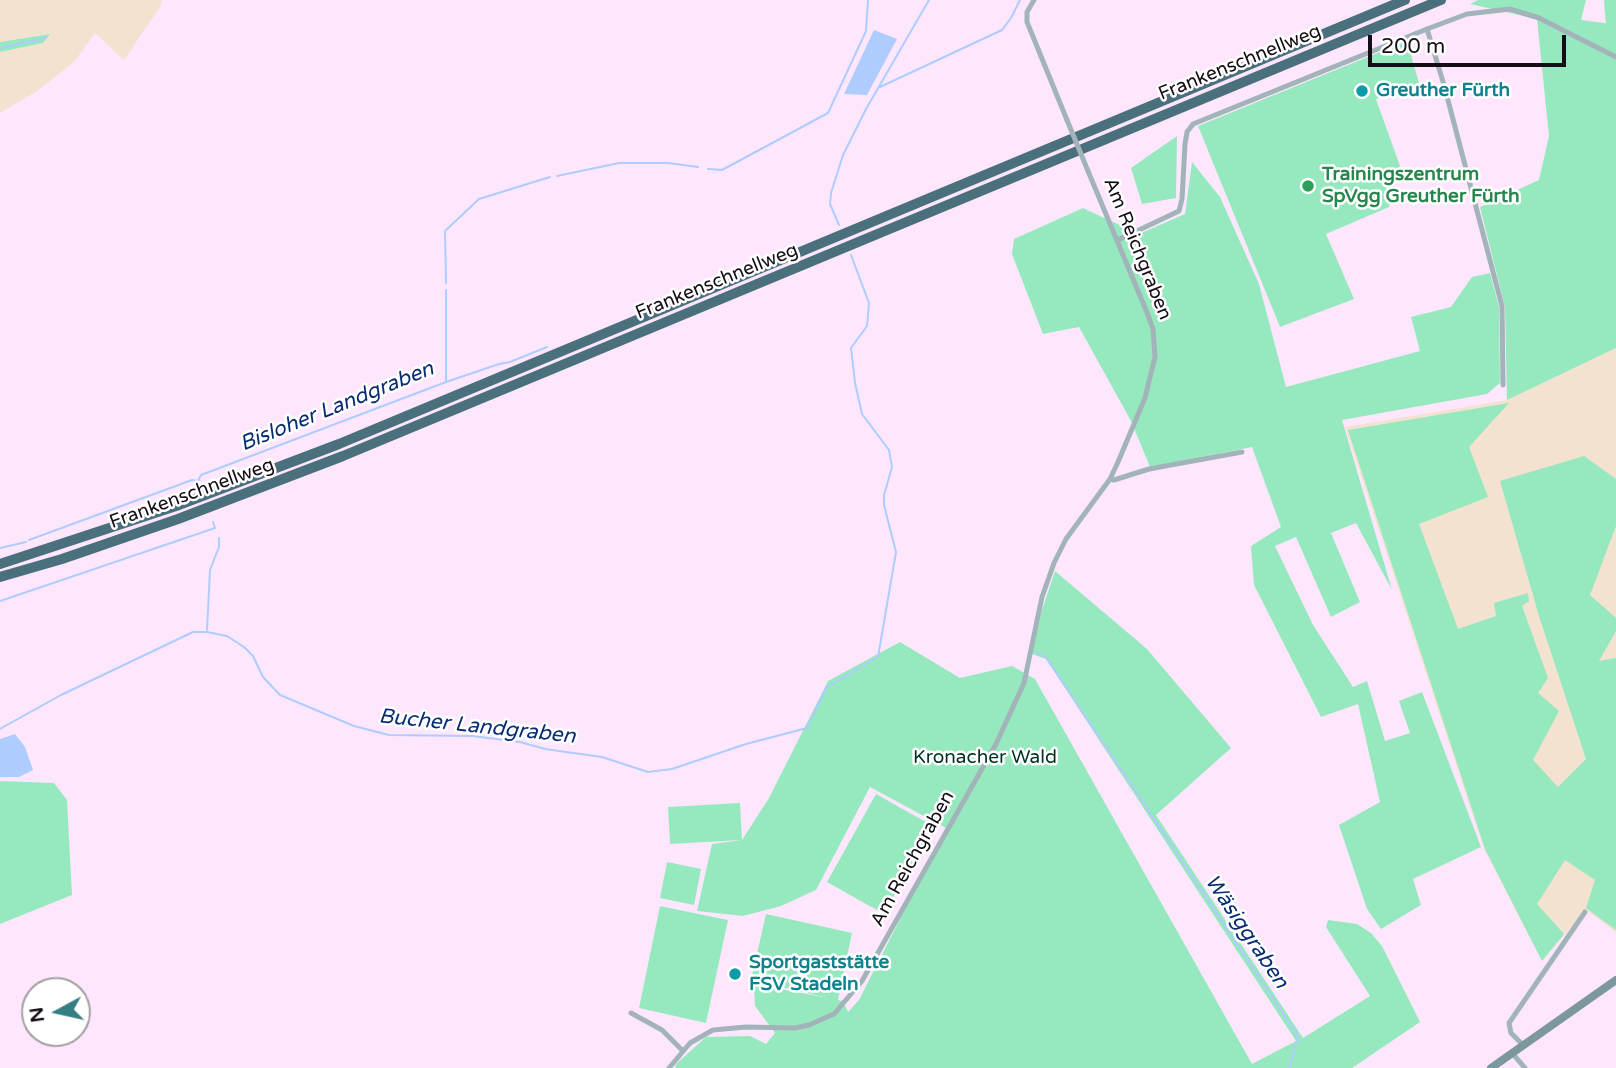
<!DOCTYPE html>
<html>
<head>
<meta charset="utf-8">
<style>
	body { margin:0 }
	#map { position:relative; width:1616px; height:1068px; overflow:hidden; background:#fee7fd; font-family:"Varela Round",sans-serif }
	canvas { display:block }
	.north { position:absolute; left:21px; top:977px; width:70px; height:70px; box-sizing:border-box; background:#fff; border:2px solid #a19ea1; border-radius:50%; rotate:262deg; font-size:19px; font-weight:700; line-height:28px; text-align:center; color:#150c15 }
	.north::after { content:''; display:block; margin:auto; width:24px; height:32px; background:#357e84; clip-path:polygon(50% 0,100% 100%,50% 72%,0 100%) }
	.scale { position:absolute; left:1368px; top:35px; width:198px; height:32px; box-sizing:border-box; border:4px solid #150c15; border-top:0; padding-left:9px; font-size:21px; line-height:24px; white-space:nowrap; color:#150c15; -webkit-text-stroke:5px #fff; paint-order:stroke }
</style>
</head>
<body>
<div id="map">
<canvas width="1616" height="1068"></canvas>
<div class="north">N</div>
<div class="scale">200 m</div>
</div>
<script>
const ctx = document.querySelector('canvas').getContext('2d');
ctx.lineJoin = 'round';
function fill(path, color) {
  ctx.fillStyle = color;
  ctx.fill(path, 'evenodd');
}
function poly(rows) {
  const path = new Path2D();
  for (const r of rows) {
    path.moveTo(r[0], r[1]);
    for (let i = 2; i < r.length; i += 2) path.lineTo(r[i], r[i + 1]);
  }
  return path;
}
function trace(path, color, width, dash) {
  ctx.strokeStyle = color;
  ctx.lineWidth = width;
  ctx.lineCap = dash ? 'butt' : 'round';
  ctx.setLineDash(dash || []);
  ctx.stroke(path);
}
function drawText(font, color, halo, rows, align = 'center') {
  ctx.font = font + ' "Varela Round",sans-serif';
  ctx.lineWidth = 5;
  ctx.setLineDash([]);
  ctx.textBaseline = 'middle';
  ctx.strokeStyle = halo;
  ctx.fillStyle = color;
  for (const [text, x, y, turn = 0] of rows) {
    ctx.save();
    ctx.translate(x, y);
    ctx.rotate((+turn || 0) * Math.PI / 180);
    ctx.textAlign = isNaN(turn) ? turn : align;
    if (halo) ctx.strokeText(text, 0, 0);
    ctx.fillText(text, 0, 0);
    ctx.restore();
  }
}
fill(poly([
	[0,0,162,0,160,7,124,60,95,33,74,62,37,91,0,113,0,52,43,43,49,34,0,42],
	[1616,348,1616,932,1586,910,1542,961,1484,849,1345,427,1507,400]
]), '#f3e2d0');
fill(poly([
	[1478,0,1586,0,1581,20,1605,23,1606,26,1604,0,1616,0,1616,348,1507,400,1505,307,1480,207,1539,180,1549,136,1537,19,1470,4],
	[50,34,43,43,0,52,0,42],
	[1407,41,1419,83,1376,99,1400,166,1389,207,1326,234,1354,299,1280,327,1198,126],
	[1177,136,1176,198,1142,204,1131,168],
	[1192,162,1220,197,1259,284,1286,387,1420,351,1411,317,1451,307,1472,277,1490,273,1499,307,1500,383,1487,394,1342,420,1392,590,1356,523,1331,533,1360,602,1331,617,1296,537,1275,546,1313,625,1353,687,1367,681,1385,741,1410,733,1399,701,1422,692,1481,847,1413,879,1421,905,1381,929,1367,909,1339,825,1380,802,1358,704,1321,717,1254,585,1251,546,1281,527,1252,447,1150,467,1131,421,1079,327,1043,334,1012,254,1014,239,1083,208,1139,234,1185,214],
	[1509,403,1469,447,1488,497,1419,524,1458,629,1496,616,1494,603,1528,593,1529,601,1522,606,1548,678,1538,693,1559,711,1533,760,1558,787,1586,759,1539,616,1500,481,1584,456,1616,479,1616,526,1590,595,1616,618,1616,631,1599,661,1616,658,1616,930,1586,908,1595,880,1565,860,1537,904,1564,934,1542,961,1485,849,1348,430],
	[1055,571,1147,649,1231,748,1156,815,1303,1038,1370,996,1326,927,1328,920,1357,924,1371,933,1382,946,1420,1022,1352,1068,675,1068,676,1064,706,1037,750,1036,766,1044,775,1033,755,1006,754,984,828,998,751,980,766,914,852,933,838,1000,843,1001,848,1012,859,1000,946,828,870,787,816,890,781,906,743,916,697,911,712,844,742,840,670,844,668,807,740,803,742,840,769,798,828,681,900,642,960,678,1012,666,1035,679,1252,1064,1296,1041,1046,659,1032,654,1042,610],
	[0,781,54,783,67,800,72,895,0,924],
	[876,794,933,826,884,914,827,882],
	[667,862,701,869,694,905,660,898],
	[660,906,728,920,706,1023,639,1008]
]), '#96e8be');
fill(poly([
	[874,30,897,39,867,95,844,94],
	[15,734,25,747,33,770,19,777,0,777,0,739]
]), '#aeccfe');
trace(poly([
	[0,48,46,38],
	[880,87,1002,30,1011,18,1020,0],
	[708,169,722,170,828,113,866,31,868,0],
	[557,176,619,163,668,163,698,167],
	[839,225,830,204,831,193,843,155,866,109,929,0],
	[446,283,445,231,479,199,550,177],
	[446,382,499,364,510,362,547,347],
	[29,540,192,480,198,481,201,475,446,382,446,290],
	[0,548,26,542],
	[0,601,215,528,213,522],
	[207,630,210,570,219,547,219,538],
	[1036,654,1045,656,1151,814],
	[0,729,61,695,193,632,207,632,227,636,244,647,253,656,263,677,280,695,354,726,389,735,472,736,520,742,545,749,602,757,648,772,672,769,746,744,807,728,826,688,878,657,896,552,884,505,884,495,892,467,889,450,862,414,855,383,851,348,867,326,869,303,851,255],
	[1152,816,1298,1036,1289,1068]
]), '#aeccfe', 2);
trace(poly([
	[1034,0,1027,12,1027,22,1067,120],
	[1427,29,1444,85,1502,306,1503,385],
	[1118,240,1179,211,1182,199,1185,144,1187,132,1193,124,1427,29,1467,14,1510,9,1539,18,1616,57],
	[1110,479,1114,480,1149,469,1242,452],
	[631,1013,662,1030,682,1050],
	[1523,1045,1511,1033,1509,1023,1585,912],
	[1512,1053,1525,1068],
	[669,1068,690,1043,713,1030,746,1027,795,1028,809,1025,834,1014,862,981,996,744,1024,683,1042,597,1054,563,1066,539,1110,479,1118,462,1145,398,1155,357,1153,329,1148,315,1088,171]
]), '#a2b4ba', 5);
trace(poly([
	[1491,1068,1616,980]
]), '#7d97a0', 8);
trace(poly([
	[0,564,176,506,339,444,1405,0],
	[0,577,62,559,178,519,343,456,1441,0]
]), '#4a6f7d', 10);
trace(poly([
	[1067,120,1088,171]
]), '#a2b4ba', 5);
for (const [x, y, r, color] of [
	[1362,91,7,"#0f9aa8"],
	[1308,186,7,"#2e9e5b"],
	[735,974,7,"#0f9aa8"]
]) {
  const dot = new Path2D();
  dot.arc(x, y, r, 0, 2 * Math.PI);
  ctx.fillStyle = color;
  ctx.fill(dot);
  trace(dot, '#fff', 2.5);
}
drawText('19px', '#150c15', '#fff', [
	["Frankenschnellweg",1240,63,-22],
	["Am Reichgraben",1137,249,68],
	["Frankenschnellweg",717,282,-22],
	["Frankenschnellweg",192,494,-20],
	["Am Reichgraben",913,859,-61]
]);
drawText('bold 19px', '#0d838f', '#fff', [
	["Greuther Fürth",1376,91],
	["Sportgaststätte",749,963],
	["FSV Stadeln",749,985]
], 'left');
drawText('bold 19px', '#27864d', '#fff', [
	["Trainingszentrum",1322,175],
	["SpVgg Greuther Fürth",1322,197]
], 'left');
drawText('19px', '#00321e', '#fff', [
	["Kronacher Wald",985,758]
]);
drawText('italic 21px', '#062c72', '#fff', [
	["Bisloher Landgraben",337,407,-22],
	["Bucher Landgraben",477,727,6],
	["Wäsiggraben",1246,932,56]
]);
</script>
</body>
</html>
